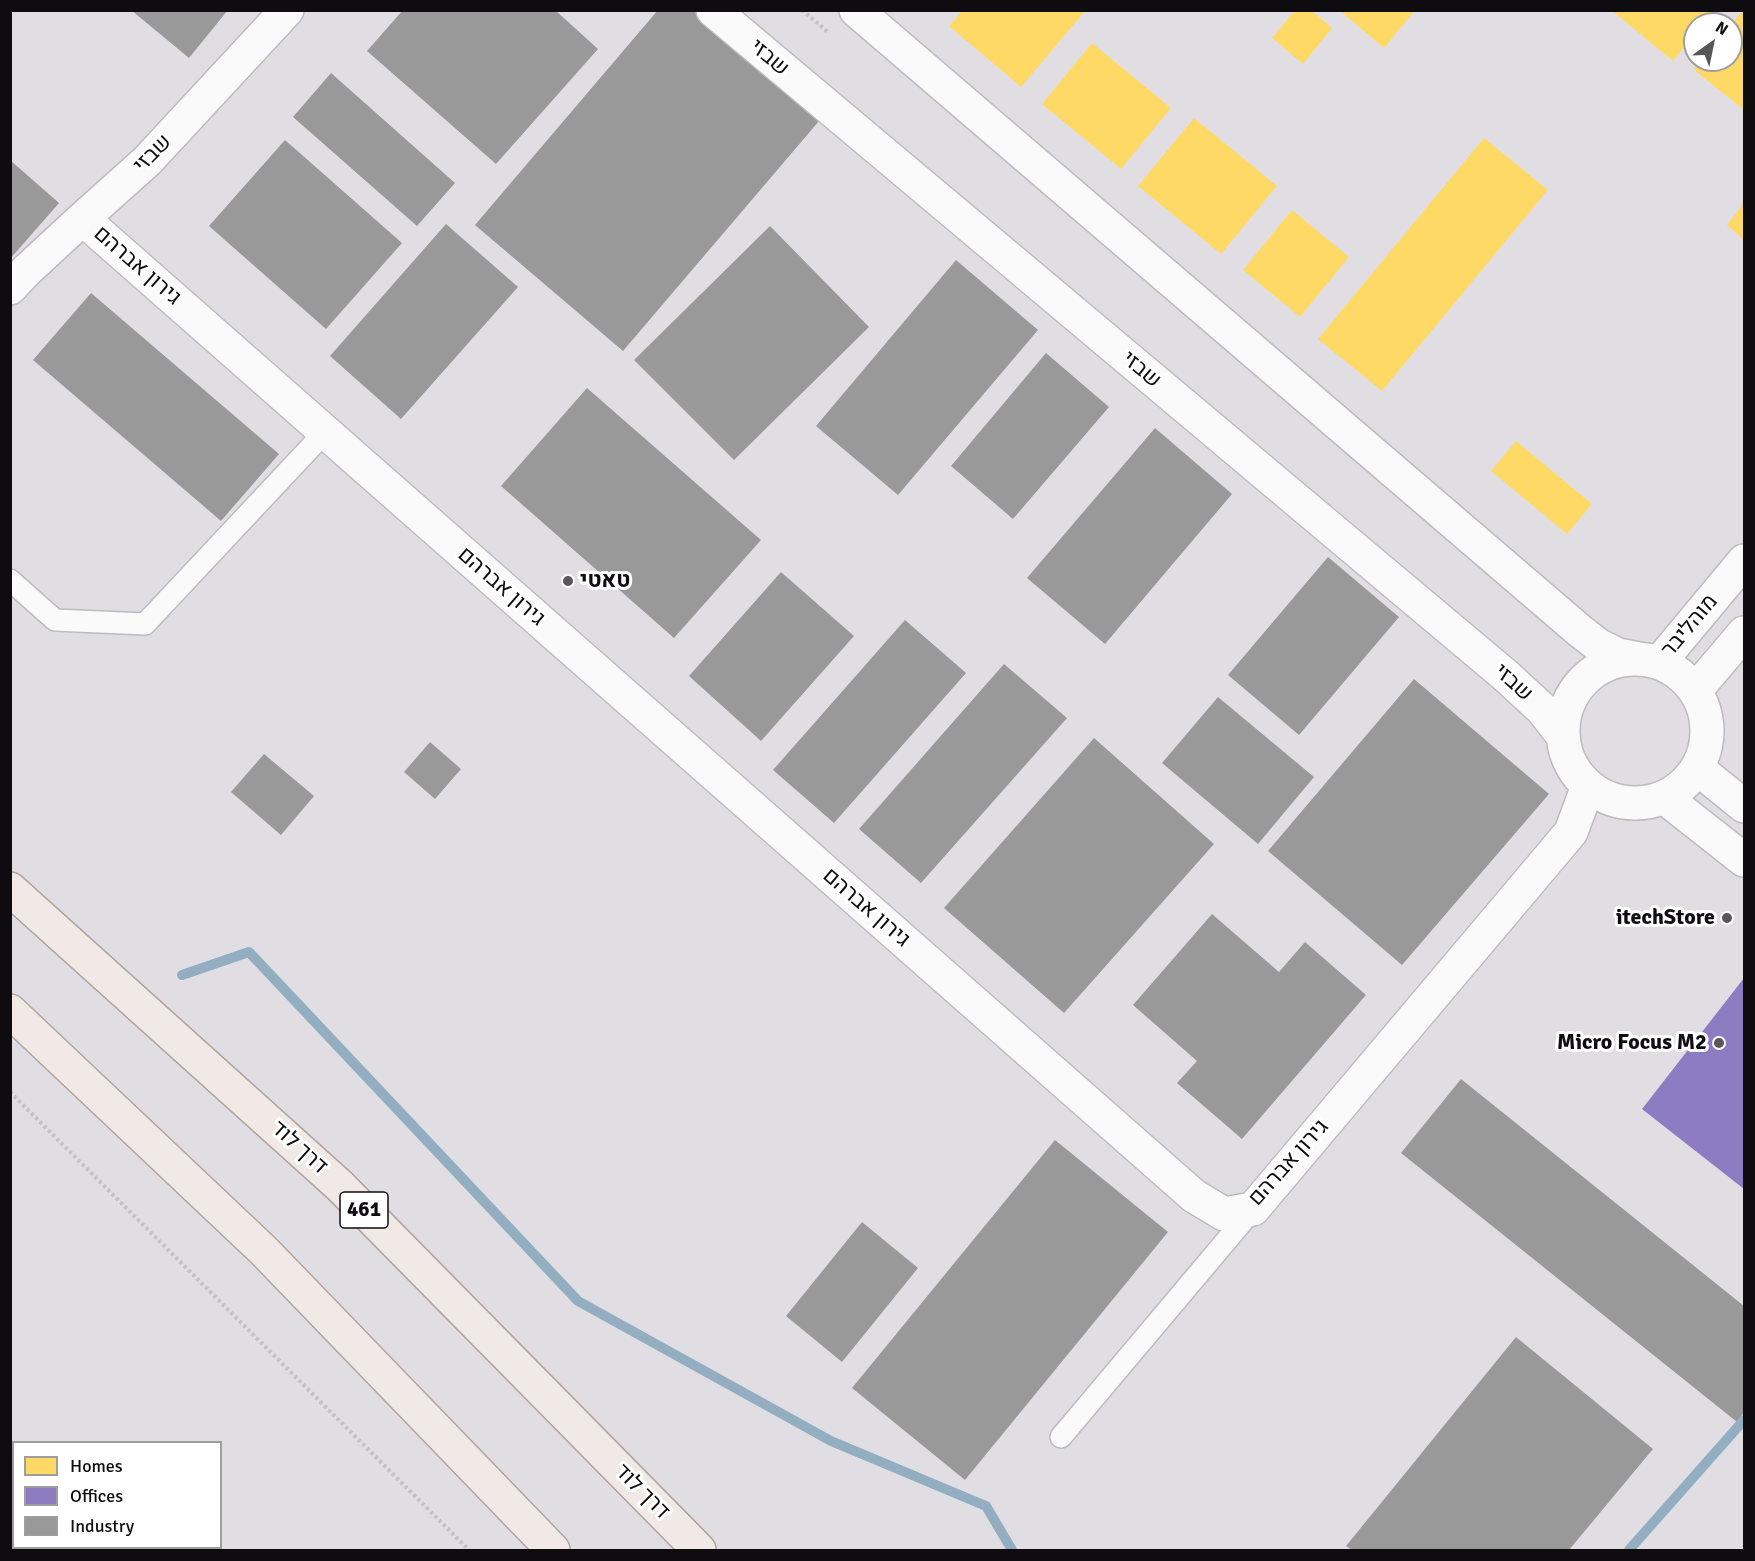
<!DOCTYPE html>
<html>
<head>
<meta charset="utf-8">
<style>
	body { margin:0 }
	#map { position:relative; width:1755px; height:1561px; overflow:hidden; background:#e1dee3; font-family:Signika,sans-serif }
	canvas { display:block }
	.frame { position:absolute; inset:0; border:12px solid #0e0c0f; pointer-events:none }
	.legend { position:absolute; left:12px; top:1441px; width:210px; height:108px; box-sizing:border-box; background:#fff; border:2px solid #9f9e9f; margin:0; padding:8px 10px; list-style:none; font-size:18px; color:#0e0c0f }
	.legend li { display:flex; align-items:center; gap:12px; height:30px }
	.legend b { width:30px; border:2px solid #9f9e9f }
	.north { position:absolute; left:1683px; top:12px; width:60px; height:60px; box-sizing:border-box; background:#fff; border:2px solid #9f9e9f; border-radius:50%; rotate:33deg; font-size:16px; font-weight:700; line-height:24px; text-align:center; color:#0e0c0f }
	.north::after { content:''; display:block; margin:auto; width:21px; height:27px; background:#585659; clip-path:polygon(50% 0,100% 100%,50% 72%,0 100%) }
</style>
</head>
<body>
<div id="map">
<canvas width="1755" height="1561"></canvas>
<div class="frame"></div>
<ul class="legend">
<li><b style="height:16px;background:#ffd966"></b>Homes</li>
<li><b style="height:16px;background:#8e7cc3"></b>Offices</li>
<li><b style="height:16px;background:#999"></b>Industry</li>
</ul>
<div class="north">N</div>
</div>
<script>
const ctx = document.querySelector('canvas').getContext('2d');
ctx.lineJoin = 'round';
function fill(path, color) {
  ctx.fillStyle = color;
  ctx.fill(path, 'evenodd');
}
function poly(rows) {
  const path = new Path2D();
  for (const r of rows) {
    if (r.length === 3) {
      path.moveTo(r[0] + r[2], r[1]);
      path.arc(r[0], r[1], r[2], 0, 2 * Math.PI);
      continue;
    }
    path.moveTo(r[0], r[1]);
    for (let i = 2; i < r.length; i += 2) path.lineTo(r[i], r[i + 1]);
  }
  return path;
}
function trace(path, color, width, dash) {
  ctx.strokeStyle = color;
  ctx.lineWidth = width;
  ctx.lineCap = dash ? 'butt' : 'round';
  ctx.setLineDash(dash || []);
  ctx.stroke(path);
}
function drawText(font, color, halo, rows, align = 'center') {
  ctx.font = font + ' Signika,Heebo,sans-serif';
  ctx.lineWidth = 6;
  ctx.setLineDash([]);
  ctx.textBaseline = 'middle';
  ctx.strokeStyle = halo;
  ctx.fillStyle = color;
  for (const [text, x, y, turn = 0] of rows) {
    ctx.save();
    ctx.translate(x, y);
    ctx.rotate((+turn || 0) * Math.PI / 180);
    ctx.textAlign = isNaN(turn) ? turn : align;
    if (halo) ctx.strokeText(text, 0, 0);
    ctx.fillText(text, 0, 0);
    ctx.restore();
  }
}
fill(poly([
	[963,10,1086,10,1021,87,949,26],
	[1295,10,1311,10,1332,28,1303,64,1272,38],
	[1339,10,1410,10,1413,13,1384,48],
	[1611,10,1714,10,1703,24,1695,24,1695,34,1673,61],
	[1743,10,1744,10,1744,110,1694,70,1702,60,1731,60,1731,25],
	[1092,43,1171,108,1121,169,1042,104],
	[1194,118,1277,186,1221,254,1138,186],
	[1484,138,1548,190,1382,391,1318,339],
	[1744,203,1744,240,1727,225],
	[1292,210,1349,257,1300,317,1243,270],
	[1516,441,1592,504,1567,534,1491,471]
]), '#ffd966');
fill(poly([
	[1744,978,1744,1189,1642,1109]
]), '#8e7cc3');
fill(poly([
	[131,10,228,10,189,58],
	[403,10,555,10,598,49,496,164,367,51],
	[658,10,703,10,825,114,623,351,475,225],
	[331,73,455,183,417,226,293,117],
	[285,140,402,243,326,329,209,226],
	[10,160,59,203,10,259],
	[446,224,518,287,401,419,330,356],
	[770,226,869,327,734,460,634,360],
	[956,260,1038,330,898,495,816,426],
	[91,293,279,454,221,521,33,360],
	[1046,353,1109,407,1013,519,951,466],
	[587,388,761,540,674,638,501,486],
	[1155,428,1232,494,1105,644,1027,578],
	[1328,557,1399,617,1299,735,1228,675],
	[781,572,854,636,761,741,689,676],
	[905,620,966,673,834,823,773,770],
	[1004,664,1067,718,921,883,859,829],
	[1414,679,1549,794,1402,965,1268,851],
	[1218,697,1314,777,1258,844,1162,763],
	[1094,738,1214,844,1064,1013,944,908],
	[430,742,461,769,435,799,404,772],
	[264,754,314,796,281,835,231,792],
	[1212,914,1279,972,1305,942,1366,995,1242,1139,1177,1083,1197,1061,1133,1005],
	[1461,1079,1744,1306,1744,1412,1737,1422,1401,1153],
	[1055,1140,1168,1232,965,1480,852,1388],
	[862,1222,918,1268,842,1362,786,1316],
	[1516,1337,1653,1449,1569,1550,1352,1550,1346,1546]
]), '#999');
trace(poly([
	[182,975,249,952,578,1301,831,1441,986,1506,1012,1550],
	[1629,1550,1744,1420]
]), '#93aec0', 10);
const service = poly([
	[10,580,55,620,145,624,325,432],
	[1061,1437,1253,1209]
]);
const minor = poly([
	[83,219,1194,1196,1224,1214,1253,1209,1571,832,1588,786],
	[10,288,26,271,80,221,147,161,287,10]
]);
const tertiary = poly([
	[713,10,1505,675,1542,709,1563,736],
	[856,10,1580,631,1598,645,1618,655,1639,659],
	[1635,731,72],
	[1659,663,1744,561],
	[1695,691,1744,633],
	[1697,768,1744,806],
	[1664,797,1744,860]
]);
const primary = poly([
	[10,889,340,1186,699,1550],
	[10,1011,264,1251,553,1550]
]);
trace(service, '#bdbbbe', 24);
trace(minor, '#bdbbbe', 36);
trace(tertiary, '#bdbbbe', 36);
trace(primary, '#b1a4a0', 36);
trace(poly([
	[802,10,829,33],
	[10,1092,469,1550]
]), '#c1c0c2', 4, [3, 3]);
trace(service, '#fafafb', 21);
trace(minor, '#fafafb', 33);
trace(tertiary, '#fafafb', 33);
trace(primary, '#f0e9e6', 33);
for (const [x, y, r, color] of [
	[568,581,6,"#585659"],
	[1727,918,6,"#585659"],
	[1719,1043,6,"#585659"]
]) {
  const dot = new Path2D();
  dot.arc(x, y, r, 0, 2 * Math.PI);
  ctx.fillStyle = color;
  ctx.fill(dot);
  trace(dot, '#fff', 2);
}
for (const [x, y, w] of [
	[364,1210,48]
]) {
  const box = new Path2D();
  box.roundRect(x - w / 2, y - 18, w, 36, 4.5);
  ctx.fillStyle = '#fff';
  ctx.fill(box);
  trace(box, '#0e0c0f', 1.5);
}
drawText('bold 21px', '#0e0c0f', null, [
	["461",364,1210]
]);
drawText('22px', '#0e0c0f', '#fff', [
	["שבזי",769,58,40],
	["שבזי",153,154,-45],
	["גירון אברהם",137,266,41],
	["שבזי",1141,370,40],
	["גירון אברהם",501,587,41],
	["מוהליבר",1690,626,-50],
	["שבזי",1513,683,42],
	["גירון אברהם",866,908,41],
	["דרך לוד",299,1148,42],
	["גירון אברהם",1289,1163,-48],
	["דרך לוד",642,1492,45]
]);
drawText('bold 22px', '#0e0c0f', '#fff', [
	["טאטי",580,581,"left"],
	["itechStore",1715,918],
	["Micro Focus M2",1707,1043]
], 'right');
</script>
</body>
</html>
